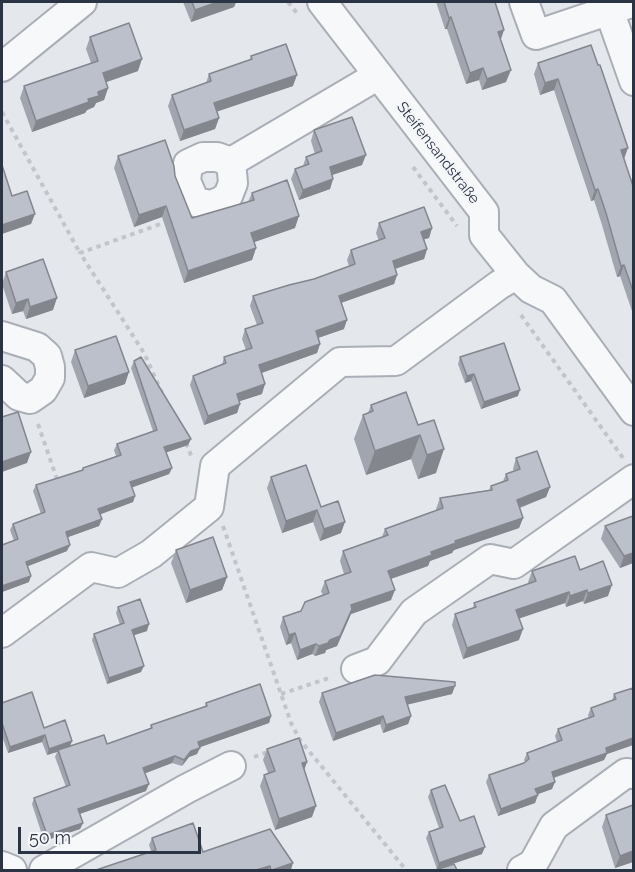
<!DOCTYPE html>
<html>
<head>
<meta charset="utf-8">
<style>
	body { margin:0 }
	#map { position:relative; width:635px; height:872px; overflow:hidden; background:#e4e7ec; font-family:Raleway,sans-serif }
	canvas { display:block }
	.frame { position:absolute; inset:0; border:3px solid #2b3445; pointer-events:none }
	.scale { position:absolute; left:18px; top:827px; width:183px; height:27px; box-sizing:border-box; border:3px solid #2b3445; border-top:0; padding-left:8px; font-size:18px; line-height:21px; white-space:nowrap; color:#2b3445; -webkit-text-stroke:4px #f4f6f9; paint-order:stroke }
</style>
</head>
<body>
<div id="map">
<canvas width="635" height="872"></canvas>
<div class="frame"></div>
<div class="scale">50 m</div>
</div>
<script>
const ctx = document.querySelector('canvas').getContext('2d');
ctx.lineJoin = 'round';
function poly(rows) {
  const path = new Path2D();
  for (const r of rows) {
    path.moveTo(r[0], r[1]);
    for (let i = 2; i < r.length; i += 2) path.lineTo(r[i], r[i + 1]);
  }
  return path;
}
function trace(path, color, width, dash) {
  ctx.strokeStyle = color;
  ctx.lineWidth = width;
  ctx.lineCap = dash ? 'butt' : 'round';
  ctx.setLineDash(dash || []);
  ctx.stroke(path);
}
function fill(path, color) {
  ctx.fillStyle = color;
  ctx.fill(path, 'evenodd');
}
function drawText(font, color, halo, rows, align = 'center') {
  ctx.font = font + ' Raleway,sans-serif';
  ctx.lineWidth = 5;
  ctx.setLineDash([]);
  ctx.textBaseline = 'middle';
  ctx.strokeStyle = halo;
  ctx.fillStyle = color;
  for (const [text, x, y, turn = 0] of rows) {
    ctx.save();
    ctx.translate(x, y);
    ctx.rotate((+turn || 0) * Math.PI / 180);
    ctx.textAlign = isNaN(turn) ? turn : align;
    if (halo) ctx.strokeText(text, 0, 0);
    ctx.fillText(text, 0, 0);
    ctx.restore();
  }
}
const minor = poly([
	[322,2,484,212,484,235,516,275,531,289,553,300,634,411],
	[524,2,536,35,634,2],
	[609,10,634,81],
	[2,67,82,2],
	[231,162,217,157,203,157,188,164,186,181,195,202,211,205,221,201,228,196,233,183,231,162,377,76],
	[2,336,37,347,47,356,50,367,50,378,43,390,30,399,19,396,2,380],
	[2,633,91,567,118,573,151,554,209,507,215,466,340,362,396,361,499,285,516,275],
	[356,669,377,661,414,612,490,559,514,564,634,479],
	[2,866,12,870],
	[44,870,186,789,231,766],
	[522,870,533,864,554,826,626,773,634,774]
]);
trace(minor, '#a9aeb7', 32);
trace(poly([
	[288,2,297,13],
	[2,112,80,253],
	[413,167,457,226],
	[521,315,623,458],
	[162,393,144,353,80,253,166,222],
	[38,424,58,482],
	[186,443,192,458],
	[223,526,291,723,300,740,406,870],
	[281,694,332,677],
	[254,757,270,751]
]), '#c2c5cb', 4, [4.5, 4.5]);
trace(minor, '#f7f8fa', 28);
fill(poly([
	[183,2,236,2,234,7,191,22],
	[436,2,495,2,506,82,482,90,479,80,466,84,447,29,445,29],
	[90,37,138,71,106,82,108,88,104,100,96,103,94,107,87,110,85,113,32,132,20,98,24,86,91,63,86,49],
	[591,45,624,159,633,186,633,314,620,276,617,277,602,225,594,200,591,201,554,90,540,95,534,74,538,63],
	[251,56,293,86,217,111,219,118,215,129,180,141,168,106,172,95,206,83,209,74,250,60],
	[314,130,362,165,332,175,333,179,330,189,299,200,291,179,295,169,303,166,306,157,315,154,311,141],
	[118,156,175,176,192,218,248,202,252,193,295,228,254,242,256,248,252,260,184,283,162,217,134,227,114,168],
	[379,223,432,228,429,238,424,239,427,249,424,259,395,268,397,275,394,284,341,303,344,329,318,338,320,344,317,353,261,373,262,394,240,401,240,404,237,413,204,425,190,385,193,376,222,365,224,357,246,350,242,339,245,329,257,325,250,306,253,296,314,279,349,266,347,260,351,250,379,241,376,233],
	[6,272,53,310,26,319,23,311,12,314,2,284],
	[75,350,125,384,84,398,71,362],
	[460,357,518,396,481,409,471,381,465,383,458,364],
	[134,361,191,439,188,445,166,452,172,468,169,474,132,487,135,496,133,502,100,514,102,519,99,526,67,537,67,551,28,566,29,582,2,592,2,545,14,541,10,530,13,524,41,514,33,491,36,485,82,470,83,468,116,456,114,450,117,444,153,431,131,368],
	[406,392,436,473,418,479,411,459,366,475,354,439,363,415,368,413,371,405],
	[516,458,550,487,546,497,520,508,523,518,519,528,454,550,452,553,430,561,428,566,391,579,391,600,351,614,337,646,326,650,325,653,315,656,312,654,297,660,291,643,286,645,280,627,283,617,301,611,323,596,321,591,325,581,344,574,340,561,343,551,382,537,385,529,437,511,436,509,440,498,489,490,491,486,503,481,506,474,514,471,513,469],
	[271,477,321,507,341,533,320,541,313,522,282,533,267,488],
	[633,516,633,563,620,568,601,539,605,526],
	[176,550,227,577,222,590,186,603,171,563],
	[580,570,608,596,584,604,583,601,566,607,565,603,519,618,519,640,463,659,452,625,455,614,473,608,474,603,529,584,528,582,532,571],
	[118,607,147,631,133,635,141,672,107,684,92,640,94,634,120,625,116,613],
	[633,688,633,745,607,754,604,760,554,778,552,789,537,794,535,803,498,816,486,782,489,775,525,762,524,760,527,753,557,742,555,736,558,729,589,718,588,715,591,708,612,701,614,694],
	[322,693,452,694,407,704,411,716,408,724,383,733,380,724,333,741,319,702],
	[2,703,44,728,72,741,70,746,107,744,150,728,151,725,205,706,206,703,271,716,269,723,199,747,197,754,189,757,182,766,172,763,145,773,146,791,80,814,83,823,80,829,44,841,32,804,34,798,66,787,55,757,57,752,47,755,42,742,8,753,2,736],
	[267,749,307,762,304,770,312,817,275,830,260,786,264,775,268,773,263,760],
	[431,790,460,821,482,854,437,869,426,838,429,832,439,828,428,797],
	[606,815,633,862,615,868,602,827],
	[152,838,203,852,291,870,96,870,151,851,149,845]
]), '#a1a5ae');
fill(poly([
	[218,2,236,2,234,7,191,22,195,10],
	[451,17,447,29,445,29,449,18],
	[504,30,500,42,498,32],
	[142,59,138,71,98,85,103,73],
	[483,68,479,80,466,84,470,73],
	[511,70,506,82,482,90,487,79],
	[297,75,293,86,210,114,214,103],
	[558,79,554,90,540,95,545,83],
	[108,88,104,100,96,103,94,107,87,110,85,113,32,132,36,121,88,99,98,92],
	[219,118,215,129,180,141,184,130],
	[628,148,624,159,621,150],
	[366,155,362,165,326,177,330,167],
	[333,179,330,189,299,200,303,190],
	[598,189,594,200,591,201,595,190],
	[166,206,162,217,134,227,139,215],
	[35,214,31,224,2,234,2,225],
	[299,216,295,228,246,245,251,233],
	[432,228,429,238,418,241,421,232],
	[256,248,252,260,184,283,188,271],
	[427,249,424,259,389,271,393,261],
	[624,265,620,276,617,277,621,266],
	[397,275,394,284,335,305,339,296],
	[57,298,53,310,26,319,30,307],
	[28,299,23,311,12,314,16,303],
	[347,320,344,329,312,340,316,331],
	[320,344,317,353,256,375,259,365],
	[129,372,125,384,84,398,88,386],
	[474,374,471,381,465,383,467,376],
	[265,384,262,394,234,403,237,394],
	[520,390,518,396,481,409,484,402],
	[240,404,237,413,204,425,208,416],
	[420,435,411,459,366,475,375,451],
	[191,439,188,445,162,454,164,447],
	[444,449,436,473,418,479,427,455],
	[31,452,27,463,2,472,2,462],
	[172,468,169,474,128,489,130,482],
	[550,487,546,497,513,510,517,500],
	[135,496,133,502,96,516,98,509],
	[317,510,313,522,282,533,286,521],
	[523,518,519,528,454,550,452,553,430,561,428,566,384,581,388,571,455,541],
	[102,519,99,526,63,539,66,532],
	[345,522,341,533,320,541,324,529],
	[70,545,67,551,23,568,26,562],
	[633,553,633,563,620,568,624,556],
	[31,576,29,582,2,592,2,586],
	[227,577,222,590,186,603,190,590],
	[612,585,608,596,584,604,588,593],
	[395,590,391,600,351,614,337,646,326,650,325,653,315,656,319,646,330,640,351,605],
	[587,590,583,601,566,607,570,596],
	[569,592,565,603,512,621,516,610],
	[149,624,147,631,129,637,132,630],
	[523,629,519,640,463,659,467,648],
	[295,633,291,643,286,645,289,635],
	[316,644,312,654,297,660,300,650],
	[144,666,141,672,107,684,109,678],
	[455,686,452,694,402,706,405,697],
	[271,716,269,723,195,749,198,742],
	[383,716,380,724,333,741,336,733],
	[411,716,408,724,383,733,386,725],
	[45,735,42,742,8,753,10,747],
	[633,738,633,745,607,754,604,760,549,779,552,772,606,748],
	[72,741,69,748,47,755,49,749],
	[200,748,197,754,189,757,182,766,184,760,191,751],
	[175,756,172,763,141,775,143,768],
	[307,762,303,773,302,763],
	[555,782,552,789,533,796,535,789],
	[149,784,146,791,76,815,78,809],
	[538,795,535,803,498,816,501,809],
	[316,806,312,817,275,830,279,819],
	[83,823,80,829,44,841,47,835],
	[485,847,482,854,437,869,439,863],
	[633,851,633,862,615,868,620,856],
	[293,863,291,870,272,870],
	[270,866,268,870,256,870]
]), '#83868d');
const building = poly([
	[192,2,218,2,195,10,192,2],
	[444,2,495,2,504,30,498,32,511,70,487,79,483,68,470,73,451,17,449,18,444,2],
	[129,23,142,59,103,73,108,88,98,92,99,96,88,99,89,102,36,121,24,86,98,61,90,37,129,23],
	[286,44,297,75,214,103,219,118,184,130,172,95,211,81,209,74,252,59,251,56,286,44],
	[591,45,598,65,600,65,628,148,621,150,633,186,633,291,624,265,621,266,606,213,598,189,595,190,558,79,545,83,538,63,591,45],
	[352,117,366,155,330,167,333,179,303,190,295,169,309,164,306,157,322,151,314,130,352,117],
	[165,140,174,166,175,176,192,218,254,200,252,193,287,180,299,216,251,233,256,248,188,271,166,206,139,215,118,156,165,140],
	[2,165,12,196,27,191,35,214,2,225,2,165],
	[424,207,432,228,421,232,427,249,393,261,397,275,339,296,347,320,316,331,320,344,259,365,265,384,237,394,240,404,208,416,193,376,226,363,224,357,252,348,245,329,263,323,253,296,289,285,314,279,355,264,351,250,385,238,379,223,424,207],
	[43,259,57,298,30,307,28,299,16,303,6,272,43,259],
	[116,336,129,372,88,386,75,350,116,336],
	[504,343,520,390,484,402,474,374,467,376,460,357,504,343],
	[141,357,191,439,164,447,172,468,130,482,135,496,98,509,102,519,66,532,70,545,26,562,31,576,2,586,2,545,18,539,13,524,45,512,36,485,83,470,83,468,121,455,117,444,157,430,134,361,141,357],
	[406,392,418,425,434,420,444,449,427,455,420,435,375,451,363,415,373,411,371,405,406,392],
	[18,412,31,452,2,462,2,417,18,412],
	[537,451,550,487,517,500,523,518,455,541,456,543,431,552,432,555,388,571,395,590,351,605,352,609,340,636,330,640,328,643,319,646,316,644,300,650,295,633,289,635,283,617,301,611,305,602,329,593,325,581,351,572,343,551,388,535,385,529,443,508,440,498,492,490,491,486,508,480,506,474,520,469,516,458,537,451],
	[306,465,321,507,338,501,345,522,324,529,317,510,286,521,271,477,306,465],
	[633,516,633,553,624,556,605,526,633,516],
	[213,537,227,577,190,590,176,550,213,537],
	[575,556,580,570,603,561,612,585,588,593,587,590,570,596,569,592,516,610,523,629,467,648,455,614,476,607,474,603,536,581,532,571,575,556],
	[140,599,149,624,132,630,144,666,109,678,94,634,124,623,118,607,140,599],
	[375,675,455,682,455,686,405,697,411,716,386,725,383,716,336,733,322,693,375,675],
	[260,684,271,716,198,742,200,748,191,751,184,760,175,756,143,768,149,784,78,809,83,823,47,835,34,798,70,785,58,750,104,735,107,744,152,728,151,725,207,706,206,703,260,684],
	[633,688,633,738,606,748,607,753,552,772,555,782,535,789,538,795,501,809,489,775,524,763,529,759,527,753,562,740,558,729,594,716,591,708,616,699,614,694,633,688],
	[32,692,44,728,65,720,72,741,49,749,45,735,10,747,2,723,2,703,32,692],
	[299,738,307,762,302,763,316,806,279,819,264,775,275,771,267,749,299,738],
	[445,785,460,821,474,816,485,847,439,863,429,832,443,827,431,790,445,785],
	[633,805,633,851,620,856,606,815,633,805],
	[193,823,203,852,270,829,293,863,272,870,271,870,270,866,256,870,96,870,156,850,152,838,193,823],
	[454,864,457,870,435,870,454,864]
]);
fill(building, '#bbc0ca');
trace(building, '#83868d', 1.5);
drawText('15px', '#2b3445', '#f4f6f9', [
	["Steifensandstraße",438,153,52]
]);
</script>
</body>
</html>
